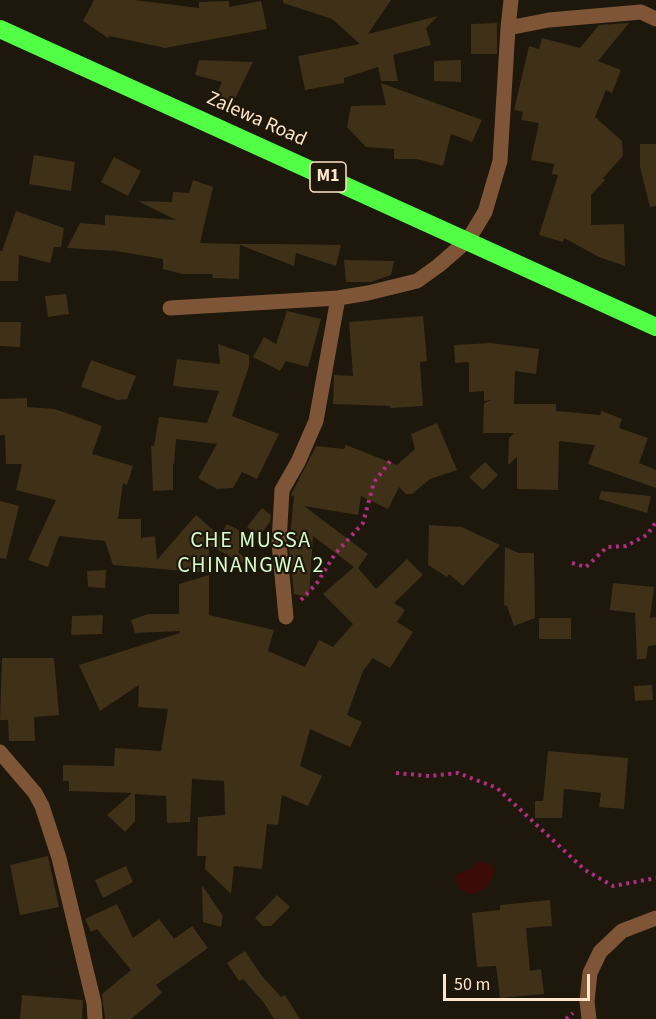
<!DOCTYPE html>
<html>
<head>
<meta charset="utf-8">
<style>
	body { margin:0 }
	#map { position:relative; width:656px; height:1019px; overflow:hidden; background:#1e170c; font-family:"Source Sans 3",sans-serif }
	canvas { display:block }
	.scale { position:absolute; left:443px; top:974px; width:147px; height:27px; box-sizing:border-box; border:3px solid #ffe5c9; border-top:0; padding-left:8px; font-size:18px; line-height:21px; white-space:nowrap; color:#ffe5c9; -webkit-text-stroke:4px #1e170c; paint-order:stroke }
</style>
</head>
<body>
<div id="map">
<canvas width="656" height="1019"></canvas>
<div class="scale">50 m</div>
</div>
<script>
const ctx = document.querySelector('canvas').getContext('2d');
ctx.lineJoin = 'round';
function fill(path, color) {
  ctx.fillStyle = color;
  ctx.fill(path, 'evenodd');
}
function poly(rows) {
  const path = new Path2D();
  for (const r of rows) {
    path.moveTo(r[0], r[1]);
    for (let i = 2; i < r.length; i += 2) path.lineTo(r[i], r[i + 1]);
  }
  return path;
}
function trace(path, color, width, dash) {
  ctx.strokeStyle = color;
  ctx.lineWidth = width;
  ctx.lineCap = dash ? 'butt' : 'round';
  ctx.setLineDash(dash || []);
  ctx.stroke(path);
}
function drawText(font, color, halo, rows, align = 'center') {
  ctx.font = font + ' "Source Sans 3",sans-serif';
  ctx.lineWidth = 4.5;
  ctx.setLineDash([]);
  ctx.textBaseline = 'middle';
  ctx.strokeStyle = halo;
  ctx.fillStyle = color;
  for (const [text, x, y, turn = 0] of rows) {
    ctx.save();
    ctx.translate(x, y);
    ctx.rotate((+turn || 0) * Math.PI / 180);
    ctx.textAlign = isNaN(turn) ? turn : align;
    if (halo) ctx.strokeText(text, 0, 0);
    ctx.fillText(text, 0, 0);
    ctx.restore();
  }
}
fill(poly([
	[480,861,492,865,494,873,491,881,482,891,470,894,461,890,455,882,456,875,472,868]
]), '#3b0b09');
fill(poly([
	[94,0,134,0,199,8,199,2,229,1,229,7,261,1,267,29,165,48,110,36,108,38,83,21],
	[283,0,391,0,368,34,438,16,426,28,431,45,393,55,398,81,381,81,378,67,344,78,344,83,305,90,298,56,360,44,332,19,283,3],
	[497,23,497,54,471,54,471,24],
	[629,23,598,61,621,70,612,93,606,90,595,117,622,141,623,156,603,178,605,180,591,195,591,225,624,224,625,266,599,257,564,238,563,242,539,235,558,175,552,174,554,164,531,160,539,123,521,120,523,112,514,110,529,46,539,49,542,38,580,48,599,25],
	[199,60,253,62,233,103,216,95,222,82,195,75],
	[461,60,461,82,434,81,434,61],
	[381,83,482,120,472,142,451,134,443,166,417,159,394,159,394,149,366,147,347,127,351,106,386,105],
	[640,144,656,144,656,206,650,207,640,167],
	[34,155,75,162,71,191,29,184],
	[114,157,141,171,128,196,101,182],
	[193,180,213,187,200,243,240,244,239,279,213,278,212,274,183,274,163,269,163,259,116,251,67,248,80,223,105,225,105,215,176,220,138,201,172,202,173,192,189,193],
	[16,211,64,228,61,247,54,247,50,263,19,255,18,281,0,281,0,251,2,251],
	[240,244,279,244,341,245,336,266,296,253,294,266,240,245],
	[344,260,394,261,391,275,371,282,346,282],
	[66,294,69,314,48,317,45,296],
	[287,311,321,319,308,367,286,361,280,371,253,357,264,337,276,344],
	[423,316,427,361,420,362,423,406,390,408,390,406,333,404,334,375,353,376,349,322],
	[0,322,21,322,20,347,0,346],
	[491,343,539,349,536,374,515,371,514,404,556,404,556,411,600,415,602,411,622,419,619,428,648,438,639,463,656,470,656,488,588,464,595,445,559,441,558,490,517,489,517,457,508,465,509,438,514,433,483,433,484,403,491,400,484,401,484,391,469,392,469,362,455,363,454,345],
	[218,344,249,355,249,366,232,416,279,434,257,479,242,472,233,488,217,489,198,478,217,444,176,439,174,464,173,464,173,490,153,491,151,445,154,446,159,417,207,423,219,391,173,386,177,359,220,364],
	[91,360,136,376,127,399,118,400,81,387],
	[27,398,27,407,55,409,102,426,92,454,133,466,127,485,123,483,118,519,141,519,141,538,155,536,157,560,196,515,220,536,227,524,248,535,238,552,245,558,242,563,209,545,209,573,113,565,105,541,59,536,48,567,28,560,56,500,16,490,22,464,6,464,5,435,0,435,0,399],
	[437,423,457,470,430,479,412,494,406,494,399,487,388,509,361,496,358,515,304,506,368,554,358,568,376,589,407,559,423,575,394,603,405,610,397,622,413,632,390,668,373,658,363,671,347,715,362,722,350,747,310,729,300,766,322,776,308,806,282,795,278,825,267,824,262,869,234,866,231,894,205,869,206,856,197,856,198,817,225,815,224,781,192,779,190,822,167,823,166,796,135,794,135,821,125,832,107,815,132,793,69,791,69,781,63,781,63,765,114,766,115,748,161,751,168,709,138,707,139,685,100,711,79,665,180,633,180,631,135,633,131,620,148,614,179,614,179,584,209,575,209,615,274,630,268,651,305,667,319,640,333,647,353,624,323,594,354,567,313,536,309,597,294,594,289,549,294,495,291,497,292,493,316,446,344,449,346,445,397,465,415,449,411,434],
	[485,462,498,475,483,490,469,477],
	[601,491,651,496,647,513,599,499],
	[0,501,19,506,6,559,0,558],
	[262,508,271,515,270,522,259,536,247,527],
	[429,525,462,527,500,545,463,586,449,574,447,577,428,565],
	[505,547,519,553,534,553,535,618,514,626,507,606,504,605],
	[106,570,105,588,88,587,87,571],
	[613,583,654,587,650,618,656,617,656,645,648,646,646,659,637,659,635,613,610,610],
	[103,615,102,634,71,635,72,616],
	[539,618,571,618,571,639,539,639],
	[2,658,54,658,59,715,34,717,35,741,9,741,8,720,0,720],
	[652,685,653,700,635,701,634,686],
	[548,751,628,758,624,809,599,807,601,793,564,789,562,818,535,818,535,801,543,801],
	[48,856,59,907,20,915,10,865],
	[126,866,133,882,103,898,95,880],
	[202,885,223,916,221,927,203,922],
	[277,895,290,907,271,926,263,926,255,918],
	[550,900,552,926,526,928,530,971,541,969,544,994,500,998,496,966,477,967,472,913,500,910,500,905],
	[117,904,133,938,159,919,174,939,192,926,208,948,156,985,162,993,131,1019,105,1019,102,994,131,970,97,929,91,932,85,919],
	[245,951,262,976,281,997,285,995,300,1019,274,1019,264,1003,243,979,239,981,227,963],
	[22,995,83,1000,82,1019,20,1019]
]), '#3f3018');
trace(poly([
	[572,563,586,567,607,547,626,546,647,535,656,522],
	[301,600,317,583,335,554,363,523,374,482,391,460],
	[396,773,430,776,458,773,497,788,585,870,613,886,656,878],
	[566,1019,573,1013]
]), '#b02d82', 4, [3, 4.5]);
trace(poly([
	[508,28,549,20,641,12,656,19],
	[170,308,338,298,368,293,417,281,438,266,468,240,485,212,500,161,508,28,511,0],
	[286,617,279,543,282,490,298,462,316,421,338,298],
	[0,752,35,793,42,806,59,858,94,1003,95,1019],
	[589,1019,587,1001,590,973,600,952,622,931,656,918]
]), '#7e5637', 15);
trace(poly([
	[0,29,656,327]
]), '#51ff44', 18);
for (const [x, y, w] of [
	[328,177,36]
]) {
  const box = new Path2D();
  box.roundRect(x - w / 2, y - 15, w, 30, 4.5);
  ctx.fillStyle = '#1e170c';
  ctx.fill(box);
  trace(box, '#ffe5c9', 1.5);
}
drawText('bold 18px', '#ffe5c9', null, [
	["M1",328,177]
]);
drawText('20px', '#ffe5c9', '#1e170c', [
	["Zalewa Road",256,120,24]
]);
ctx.letterSpacing = '1.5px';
drawText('22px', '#d7ffcb', '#1e170c', [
	["CHE MUSSA",251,542],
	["CHINANGWA 2",251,567]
]);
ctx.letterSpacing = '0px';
</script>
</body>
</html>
